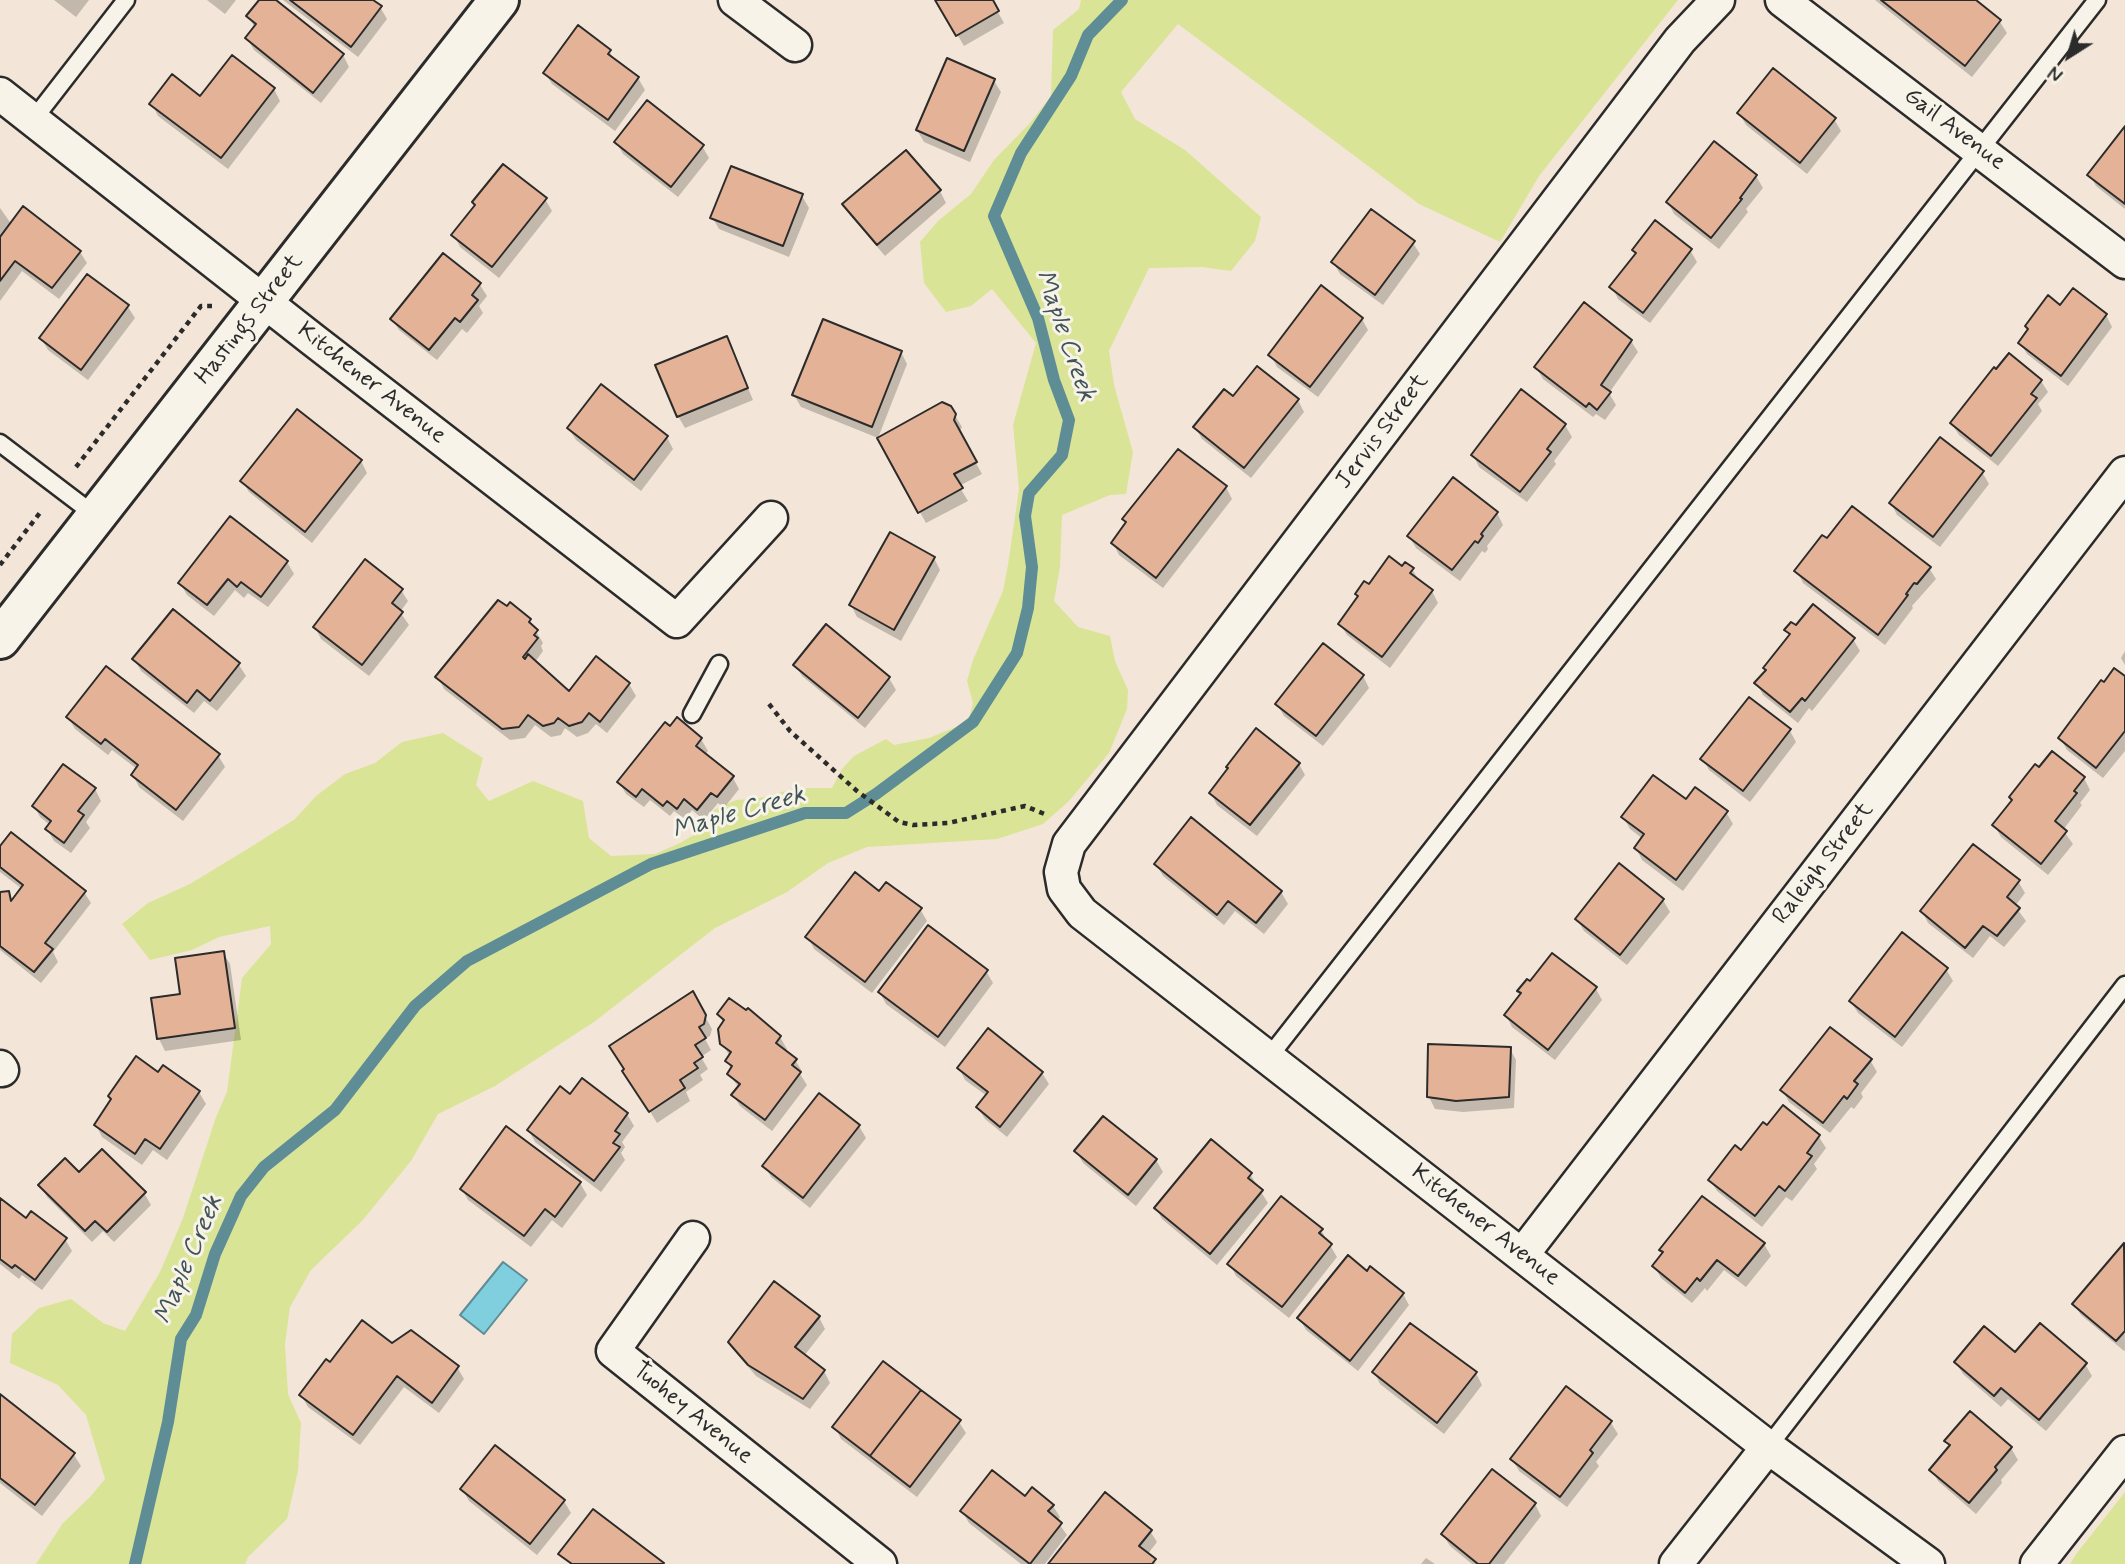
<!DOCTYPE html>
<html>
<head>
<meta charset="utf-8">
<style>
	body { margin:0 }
	#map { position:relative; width:2125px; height:1564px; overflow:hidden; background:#f3e6d8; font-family:Mynerve,sans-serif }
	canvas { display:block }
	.north { position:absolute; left:2034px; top:21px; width:70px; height:70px; -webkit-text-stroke:5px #f7f3e8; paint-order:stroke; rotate:217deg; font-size:19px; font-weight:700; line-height:28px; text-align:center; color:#2b2b2b }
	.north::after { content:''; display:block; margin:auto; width:24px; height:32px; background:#2b2b2b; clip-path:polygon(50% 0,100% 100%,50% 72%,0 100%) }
</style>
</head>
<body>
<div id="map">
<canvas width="2125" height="1564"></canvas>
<div class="north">N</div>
</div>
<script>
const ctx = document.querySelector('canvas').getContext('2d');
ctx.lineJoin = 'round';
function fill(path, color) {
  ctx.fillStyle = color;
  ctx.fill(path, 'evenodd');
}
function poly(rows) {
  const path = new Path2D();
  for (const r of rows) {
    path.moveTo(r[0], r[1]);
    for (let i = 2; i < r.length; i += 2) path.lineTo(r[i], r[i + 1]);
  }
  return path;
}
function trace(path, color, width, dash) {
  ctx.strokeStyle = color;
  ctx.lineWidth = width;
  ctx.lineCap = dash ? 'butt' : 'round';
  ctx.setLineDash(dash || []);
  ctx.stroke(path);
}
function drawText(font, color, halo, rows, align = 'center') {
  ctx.font = font + ' Mynerve,sans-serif';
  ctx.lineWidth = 6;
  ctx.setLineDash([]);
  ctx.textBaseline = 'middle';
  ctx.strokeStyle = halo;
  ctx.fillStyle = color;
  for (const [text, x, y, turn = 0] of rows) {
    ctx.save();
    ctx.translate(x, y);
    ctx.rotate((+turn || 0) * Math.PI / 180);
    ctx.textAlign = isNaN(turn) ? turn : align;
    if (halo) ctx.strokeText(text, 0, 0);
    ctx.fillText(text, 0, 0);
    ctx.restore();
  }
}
fill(poly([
	[1081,0,1678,0,1539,176,1500,242,1419,204,1178,24,1121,92,1135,119,1185,150,1261,217,1255,241,1231,271,1202,267,1149,268,1109,351,1114,385,1133,452,1126,494,1110,495,1062,515,1060,567,1054,601,1078,627,1110,636,1115,661,1128,690,1127,709,1109,753,1069,801,1043,824,997,839,867,847,828,863,787,892,715,928,594,1022,495,1086,438,1114,411,1161,362,1221,311,1270,290,1307,285,1344,288,1394,301,1423,298,1471,287,1519,248,1557,245,1564,36,1564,63,1523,90,1497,105,1479,86,1415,58,1385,10,1363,12,1334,39,1308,71,1299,103,1323,125,1331,160,1272,183,1218,216,1117,227,1092,242,978,271,944,270,926,219,937,192,950,150,960,122,924,148,903,190,884,254,845,295,819,316,796,345,774,375,763,402,742,443,733,483,758,476,785,489,801,533,781,583,801,589,838,611,856,655,854,680,843,699,832,714,810,736,800,759,798,797,788,832,788,842,769,854,756,886,739,894,745,929,738,968,722,973,703,967,681,973,660,1003,591,1008,565,1019,489,1013,425,1036,343,992,289,971,306,946,312,924,283,920,242,938,221,971,194,994,160,1030,123,1051,96,1053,30,1079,9],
	[2125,1492,2125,1564,2070,1564,2077,1553]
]), '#d9e497');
const water = poly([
	[503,1262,527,1280,484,1334,460,1315,503,1262]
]);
fill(water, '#80cfde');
trace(water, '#5e8d96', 2);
fill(poly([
	[54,0,89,0,76,17],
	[207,0,236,0,225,14],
	[261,0,273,0,343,55,349,67,321,103,254,50,247,38,255,28,248,16],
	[283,0,371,0,380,7,387,19,358,57],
	[937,0,991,0,1004,23,964,46],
	[1875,0,1973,0,2000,22,2007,33,1972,77],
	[609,51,616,62,638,78,645,90,615,131,552,84,545,73],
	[994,81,1001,92,970,162,924,142,917,130],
	[274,89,280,101,228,169,158,116,152,104],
	[1739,113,1834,119,1841,131,1807,174,1746,125],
	[2125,129,2125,209,2096,186,2090,175],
	[616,142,702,146,709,158,678,197,623,154],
	[906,152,940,191,946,203,885,256,851,216,844,205],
	[1756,176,1763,188,1746,209,1748,212,1719,249,1674,214,1668,202],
	[802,196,809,208,789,257,719,229,712,217],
	[545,199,552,211,499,278,460,247,454,235],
	[0,208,12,225,80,252,87,263,59,299,22,271,0,301],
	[1413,243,1420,254,1383,305,1340,274,1333,262],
	[1634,250,1690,250,1697,262,1650,323,1618,299,1612,287,1637,254],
	[443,255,480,285,487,296,479,306,483,313,467,333,462,329,437,360,399,330,392,319],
	[87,276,128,307,135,318,88,380,48,350,41,338],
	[2106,315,2112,327,2068,386,2027,354,2020,343],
	[1362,319,1368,330,1318,397,1277,367,1271,355],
	[1631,341,1638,352,1609,393,1616,405,1605,420,1596,414,1593,417,1543,379,1536,367],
	[732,350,753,400,685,428,678,416],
	[901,352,907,364,878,438,801,407,794,395],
	[2041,381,2048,392,2038,404,2042,411,1998,466,1959,435,1952,424],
	[1233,399,1298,400,1304,412,1251,478,1202,439,1195,427],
	[950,407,962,427,959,433,982,474,959,486,968,501,926,523,879,438],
	[1565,425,1572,437,1554,461,1556,464,1527,502,1479,467,1473,455],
	[569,429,667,437,673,449,641,491,576,440],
	[361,461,367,473,312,543,249,492,242,481],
	[1982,472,1989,484,1940,547,1897,515,1891,503],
	[1226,487,1232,499,1163,588,1119,555,1113,543,1127,524,1125,520],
	[1497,513,1503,525,1487,546,1488,549,1485,553,1482,551,1460,581,1416,548,1409,536],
	[230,518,287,562,294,574,268,607,248,593,244,598,235,590,214,616,187,595,180,583],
	[934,558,940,570,901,641,857,617,851,605],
	[1403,568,1412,569,1420,582,1432,591,1438,603,1390,668,1347,635,1340,624,1359,598,1357,594],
	[1929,568,1936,579,1912,606,1913,608,1885,645,1803,583,1797,571],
	[401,590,408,601,400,612,409,625,369,676,321,639,315,627],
	[173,612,239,665,246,676,217,711,204,701,194,713,141,671,134,659],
	[530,621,543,643,541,646,543,651,535,662,569,693,629,684,636,696,607,733,596,724,588,733,577,737,565,728,561,735,551,737,535,725,525,738,510,740,444,689,438,677],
	[1796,628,1853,639,1860,651,1812,711,1809,708,1798,723,1763,695,1757,684,1790,637,1787,631],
	[2125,651,2125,665,2121,658],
	[795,665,889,678,896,690,865,728,802,676],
	[1363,676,1369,688,1323,746,1284,716,1277,704],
	[2125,679,2125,751,2103,778,2067,750,2060,738,2104,684],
	[68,717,218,755,225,767,183,821,139,787,133,775,137,769,112,750,108,755,75,729],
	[1790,731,1796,742,1750,802,1709,770,1703,759],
	[701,739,708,751,705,755,733,778,739,789,724,808,718,803,704,820,692,810,685,819,674,811,670,816,650,800,644,807,626,794,619,782],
	[1299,764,1305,775,1257,836,1217,805,1211,793],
	[2040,769,2084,778,2090,790,2080,803,2082,805,2063,830,2073,844,2048,875,2001,837,1994,825],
	[95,789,101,801,86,822,90,828,71,853,54,841,47,829,50,825,40,817,34,806],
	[1687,802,1726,812,1733,824,1683,891,1642,860,1636,848,1643,839,1630,829,1623,817],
	[0,849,84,892,91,903,53,952,58,962,41,983,0,950,0,894,8,893,13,901,22,889,0,872],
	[1156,864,1281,892,1288,904,1264,934,1235,911,1224,925,1163,876],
	[2018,881,2025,893,2015,906,2026,921,2004,947,1990,936,1973,958,1928,923,1922,911],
	[880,893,920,909,927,921,872,993,814,949,808,937],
	[1663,900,1670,912,1627,965,1584,931,1577,919],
	[223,953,230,964,241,1040,165,1051,159,1039,153,999,182,995],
	[1946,969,1953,981,1902,1047,1858,1013,1851,1002],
	[986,971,993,983,945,1047,886,1004,880,993],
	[1596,989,1602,1000,1555,1060,1512,1027,1506,1015,1522,995,1520,991],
	[692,993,712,1029,710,1036,705,1039,711,1050,701,1057,708,1069,700,1075,703,1080,686,1092,690,1101,657,1123,611,1046],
	[719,1015,780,1037,787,1049,784,1052,795,1060,802,1071,800,1074,807,1085,772,1131,740,1106,733,1095,739,1088,729,1074,732,1070,727,1061,729,1055,722,1043,724,1023],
	[1510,1049,1516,1060,1514,1108,1463,1112,1435,1109,1429,1097],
	[1870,1060,1877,1072,1861,1093,1863,1097,1854,1109,1851,1107,1830,1133,1789,1102,1782,1090],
	[959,1068,1042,1073,1049,1084,1007,1137,985,1119,978,1108,987,1096,965,1080],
	[158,1075,199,1092,206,1104,167,1160,153,1150,142,1165,102,1137,96,1125],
	[570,1096,627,1114,634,1126,622,1142,625,1147,621,1153,625,1160,601,1192,535,1142,529,1131],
	[1783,1108,1819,1137,1826,1148,1814,1164,1817,1169,1792,1201,1786,1197,1762,1227,1717,1191,1710,1180,1767,1128],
	[859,1126,866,1138,810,1208,771,1177,765,1166],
	[507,1129,580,1183,587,1195,562,1228,552,1220,531,1247,468,1200,462,1189],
	[1076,1151,1156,1160,1163,1172,1136,1206,1083,1163],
	[79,1174,144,1193,151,1205,114,1242,103,1231,92,1242,47,1197,40,1185],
	[1250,1174,1268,1203,1217,1265,1162,1219,1156,1208],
	[0,1200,27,1220,65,1239,72,1251,42,1290,22,1275,19,1279,0,1264],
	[1321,1230,1337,1257,1289,1318,1236,1276,1230,1264],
	[1764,1244,1771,1256,1746,1287,1724,1270,1707,1291,1705,1288,1692,1303,1661,1278,1654,1266,1664,1254,1661,1250],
	[2124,1245,2125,1350,2124,1351,2081,1315,2074,1304],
	[1368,1273,1403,1294,1409,1305,1358,1371,1306,1330,1299,1318],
	[819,1317,825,1329,804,1356,824,1371,830,1383,810,1409,756,1376,737,1354,730,1342],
	[392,1345,457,1367,464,1379,439,1413,404,1387,360,1445,308,1407,301,1395,330,1365],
	[2015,1355,2085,1364,2092,1376,2046,1431,2008,1399,2001,1407,1963,1374,1956,1363],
	[1374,1372,1476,1373,1482,1385,1444,1434,1380,1384],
	[1566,1389,1611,1423,1618,1434,1596,1462,1599,1466,1567,1507,1519,1471,1512,1459],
	[0,1397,74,1455,81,1466,42,1516,0,1483],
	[959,1422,966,1433,917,1497,841,1439,835,1427],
	[1946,1441,2011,1448,2018,1460,2001,1480,2002,1483,1976,1514,1938,1481,1932,1470,1950,1447],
	[462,1489,564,1501,571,1513,537,1555,469,1501],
	[1025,1499,1053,1506,1060,1517,1057,1521,1067,1535,1045,1564,1021,1564,969,1523,962,1511],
	[1535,1504,1541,1516,1504,1564,1472,1564,1450,1546,1443,1535],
	[1150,1531,1157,1542,1147,1555,1156,1564,1050,1564],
	[1426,1558,1435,1564,1421,1564]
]), '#0003');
trace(poly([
	[135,1564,168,1422,181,1339,196,1315,215,1254,241,1196,264,1167,335,1110,415,1006,467,961,651,864,805,813,846,813,876,794,973,722,1017,653,1028,608,1032,567,1025,516,1029,493,1062,455,1069,420,1054,380,1038,318,994,216,1021,153,1071,76,1088,35,1122,0]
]), '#5e8d96', 12);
const building = poly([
	[259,0,276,0,344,54,313,93,245,38,256,24,246,16,259,0],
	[290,0,373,0,382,6,351,47,290,0],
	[935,0,993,0,999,11,956,36,935,0],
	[1881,0,1976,0,2001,20,1965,66,1881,0],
	[578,25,611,50,608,54,639,77,608,120,543,73,578,25],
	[232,55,275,88,221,158,149,104,172,74,200,96,232,55],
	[947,58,995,79,964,151,916,130,947,58],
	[1773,68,1836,118,1800,163,1737,113,1773,68],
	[647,100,704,145,671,187,614,142,647,100],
	[2125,126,2125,204,2087,175,2125,126],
	[1714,141,1757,175,1740,198,1742,199,1711,238,1666,202,1714,141],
	[906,150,941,190,877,245,842,204,906,150],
	[503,164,547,198,492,267,451,235,475,205,472,202,503,164],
	[731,166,803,194,783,246,710,218,731,166],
	[23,206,81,251,52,288,15,261,0,281,0,237,23,206],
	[1371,209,1415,241,1375,295,1331,262,1371,209],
	[1655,220,1692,249,1643,313,1609,287,1636,253,1632,250,1655,220],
	[443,253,481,283,472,295,478,300,460,322,455,318,429,350,390,319,443,253],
	[87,274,129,305,81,370,39,338,87,274],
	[1321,285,1363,318,1310,387,1268,355,1321,285],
	[2073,288,2107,314,2061,376,2018,343,2028,329,2025,326,2048,295,2060,305,2073,288],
	[1584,302,1632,340,1601,385,1611,392,1597,410,1589,403,1586,407,1534,367,1584,302],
	[823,319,902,351,872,427,792,395,823,319],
	[727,336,748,388,677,417,655,365,727,336],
	[2009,353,2042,380,2031,394,2037,398,1991,456,1950,423,1994,367,1996,369,2009,353],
	[1257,366,1299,399,1244,468,1193,427,1224,389,1233,396,1257,366],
	[601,384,668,436,634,480,567,428,601,384],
	[1521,389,1566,424,1547,449,1551,452,1520,492,1471,455,1521,389],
	[942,402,951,406,956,414,954,420,977,462,954,474,963,488,918,513,877,438,942,402],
	[297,409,362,460,305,532,240,481,297,409],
	[1940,437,1984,471,1933,537,1889,503,1940,437],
	[1178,449,1227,486,1156,578,1111,543,1126,522,1122,519,1178,449],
	[1453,477,1498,512,1481,534,1483,536,1478,543,1475,541,1452,570,1407,536,1453,477],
	[1852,506,1931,567,1917,584,1914,583,1906,594,1908,595,1878,635,1794,571,1822,535,1827,538,1852,506],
	[230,516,288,561,261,597,241,582,237,587,228,579,207,605,178,583,230,516],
	[890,532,935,557,894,630,849,605,890,532],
	[1389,556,1402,566,1405,562,1414,568,1410,573,1433,590,1382,657,1338,624,1358,596,1355,594,1364,581,1369,584,1389,556],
	[365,559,403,589,392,603,403,612,362,665,313,627,365,559],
	[498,600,507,606,510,602,531,619,529,622,538,630,534,635,538,638,523,657,525,659,528,654,569,691,596,656,630,683,600,722,589,713,582,722,569,726,558,718,554,723,543,726,528,715,519,727,502,729,435,677,498,600],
	[1813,604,1855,638,1805,701,1802,698,1790,712,1754,683,1766,670,1763,668,1790,634,1784,630,1791,622,1796,625,1813,604],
	[173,609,240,663,210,701,197,690,187,703,132,659,173,609],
	[826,624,890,677,858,718,793,665,826,624],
	[1323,643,1364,675,1316,736,1275,704,1323,643],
	[106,666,220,754,176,810,131,775,138,765,105,739,101,744,66,717,106,666],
	[2114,668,2125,676,2125,731,2096,768,2058,738,2101,680,2104,682,2114,668],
	[1749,697,1791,729,1743,791,1700,759,1749,697],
	[677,717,702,738,696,746,734,776,717,797,711,793,697,810,684,799,677,809,667,801,663,806,642,789,636,797,617,782,665,722,670,726,677,717],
	[1256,728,1300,763,1250,825,1209,793,1228,768,1226,767,1256,728],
	[2052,751,2085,777,2074,791,2077,793,2055,821,2067,831,2041,864,1992,825,2012,800,2009,797,2035,764,2039,767,2052,751],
	[63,764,96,788,78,811,84,815,64,843,45,829,51,821,32,806,63,764],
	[1653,775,1686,799,1695,787,1728,811,1676,880,1634,848,1644,834,1621,817,1653,775],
	[1191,817,1282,891,1256,923,1228,901,1217,915,1154,864,1191,817],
	[11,832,86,891,45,943,53,949,34,972,0,946,0,892,9,891,11,901,23,885,0,867,0,846,11,832],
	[1973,844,2020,880,2007,897,2020,908,1997,936,1983,926,1965,948,1920,911,1973,844],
	[1619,863,1664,899,1620,955,1575,919,1619,863],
	[855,872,879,891,886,882,922,908,865,982,805,937,855,872],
	[928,925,988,970,938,1037,878,992,928,925],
	[1902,932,1948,968,1895,1037,1849,1001,1902,932],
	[224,951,235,1028,157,1039,151,998,180,994,175,958,224,951],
	[1552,953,1597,987,1548,1050,1504,1015,1521,993,1517,991,1527,979,1530,981,1552,953],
	[693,991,706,1015,704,1024,699,1027,706,1038,695,1045,703,1057,694,1063,698,1068,680,1080,685,1088,649,1112,622,1071,624,1069,609,1046,693,991],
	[729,998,746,1010,748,1008,781,1036,776,1043,797,1059,792,1065,801,1072,765,1120,731,1095,740,1084,727,1074,732,1066,725,1061,731,1052,720,1044,718,1029,724,1020,717,1014,729,998],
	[1830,1027,1872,1059,1854,1081,1858,1084,1847,1099,1844,1096,1823,1123,1780,1090,1830,1027],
	[988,1028,1043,1072,1000,1127,976,1107,988,1092,957,1068,988,1028],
	[1428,1044,1511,1047,1509,1097,1456,1101,1427,1097,1428,1044],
	[136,1056,158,1072,163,1065,200,1091,160,1149,145,1139,135,1154,94,1125,111,1099,108,1096,136,1056],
	[582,1078,628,1113,615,1131,620,1134,613,1143,620,1147,594,1181,527,1130,560,1086,570,1094,582,1078],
	[819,1093,860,1125,803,1198,762,1166,819,1093],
	[1783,1105,1820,1135,1807,1153,1812,1156,1785,1191,1779,1186,1755,1216,1708,1180,1735,1145,1741,1150,1763,1122,1767,1125,1783,1105],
	[1103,1116,1157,1159,1128,1195,1074,1151,1103,1116],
	[506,1126,581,1182,555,1217,545,1209,524,1236,460,1189,506,1126],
	[1211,1139,1252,1173,1248,1178,1263,1190,1210,1254,1154,1208,1211,1139],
	[102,1149,146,1192,107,1232,95,1221,85,1231,38,1185,65,1158,79,1172,102,1149],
	[1281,1196,1323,1229,1319,1233,1332,1244,1282,1307,1227,1264,1281,1196],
	[1702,1196,1765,1243,1738,1276,1717,1260,1700,1281,1697,1278,1685,1293,1652,1266,1663,1252,1659,1250,1702,1196],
	[0,1198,26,1218,31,1211,67,1238,35,1280,15,1265,12,1268,0,1259,0,1198],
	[2124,1243,2125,1331,2116,1341,2072,1304,2124,1243],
	[1348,1255,1367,1271,1370,1266,1404,1293,1350,1361,1297,1318,1348,1255],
	[774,1281,820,1316,795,1347,825,1370,803,1399,748,1365,728,1342,774,1281],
	[362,1320,392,1343,411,1330,459,1366,432,1403,397,1376,353,1435,299,1395,326,1359,330,1362,362,1320],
	[1410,1323,1477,1372,1437,1423,1372,1372,1410,1323],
	[2040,1323,2087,1363,2039,1420,2001,1388,1994,1396,1954,1362,1984,1326,2015,1352,2040,1323],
	[883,1361,921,1390,870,1456,832,1427,883,1361],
	[1566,1386,1612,1421,1590,1450,1593,1453,1560,1497,1510,1459,1566,1386],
	[921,1390,961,1420,910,1487,870,1456,921,1390],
	[0,1394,75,1453,35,1505,0,1478,0,1394],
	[1970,1411,2012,1447,1995,1467,1997,1470,1969,1503,1929,1470,1950,1445,1944,1441,1970,1411],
	[495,1445,565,1500,530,1544,460,1489,495,1445],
	[1492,1469,1536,1503,1489,1564,1478,1564,1441,1534,1492,1469],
	[992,1470,1025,1496,1032,1487,1054,1505,1048,1511,1062,1523,1030,1564,960,1511,992,1470],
	[1105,1492,1152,1530,1139,1546,1156,1559,1152,1564,1048,1564,1105,1492],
	[593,1509,664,1563,663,1564,572,1564,558,1554,593,1509]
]);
fill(building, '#e4b296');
trace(building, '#2b2b2b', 2);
const service = poly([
	[33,120,126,0],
	[0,443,96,516],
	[692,714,719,664],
	[1269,1057,2097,0],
	[1768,1447,2125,985]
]);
const minor = poly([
	[735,0,795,45],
	[1718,0,1680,40,1069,844,1061,872,1064,889,1082,913,1768,1447,1928,1564],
	[1782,0,2125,262],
	[0,94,312,339,677,621,771,518],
	[0,1067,2,1070],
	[693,1238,613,1351,880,1564],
	[1522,1255,2125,473],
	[1676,1564,1768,1447],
	[2037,1564,2125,1452]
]);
const tertiary = poly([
	[0,639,499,0]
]);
trace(service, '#2b2b2b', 21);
trace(minor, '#2b2b2b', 37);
trace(tertiary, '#2b2b2b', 44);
trace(poly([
	[76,467,201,306,212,306],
	[0,565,42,510],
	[769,704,790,731,857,791,899,822,913,825,948,823,1025,806,1047,815]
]), '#2b2b2b', 4.5, [5, 5]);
trace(service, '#f7f3e8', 16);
trace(minor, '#f7f3e8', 32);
trace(tertiary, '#f7f3e8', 38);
drawText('24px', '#2b2b2b', '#f7f3e8', [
	["Gail Avenue",1954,130,37],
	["Hastings Street",250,320,-52],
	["Kitchener Avenue",371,384,38],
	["Jervis Street",1383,432,-53],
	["Raleigh Street",1824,864,-52],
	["Kitchener Avenue",1485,1226,38],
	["Tuohey Avenue",692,1414,39]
]);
drawText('italic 26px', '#405458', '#f7f3e8', [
	["Maple Creek",1064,336,71],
	["Maple Creek",739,814,-16],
	["Maple Creek",190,1260,-67]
]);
</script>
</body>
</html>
